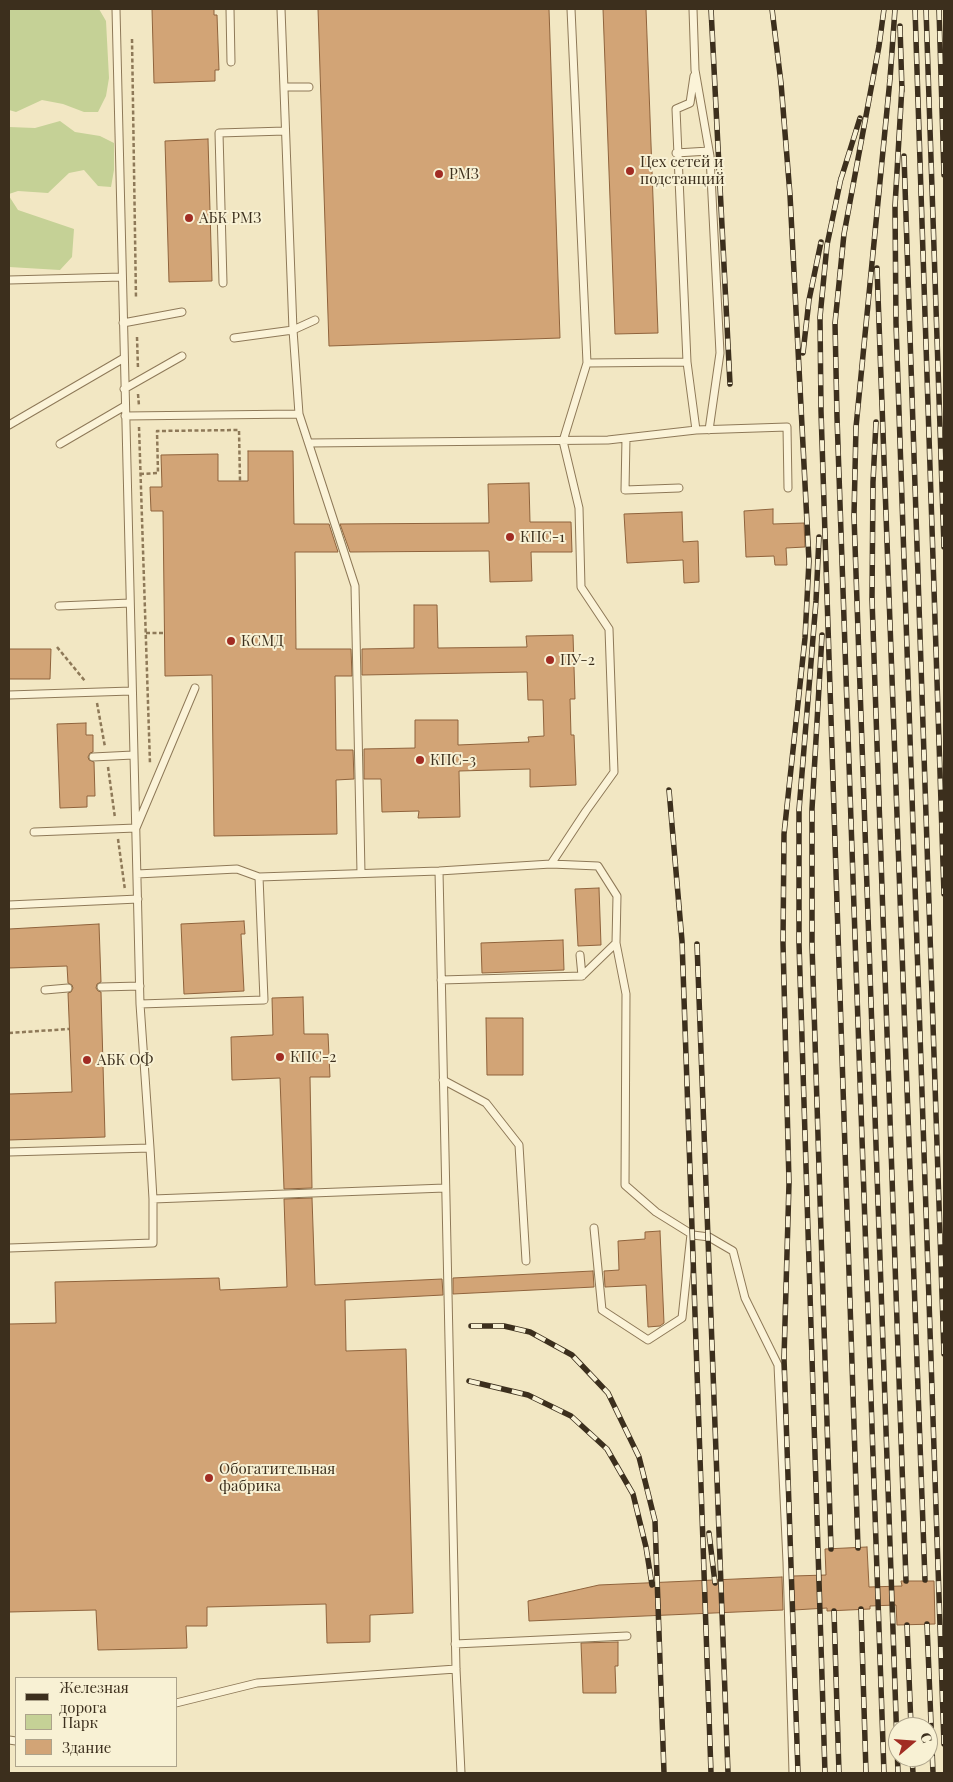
<!DOCTYPE html>
<html>
<head>
<meta charset="utf-8">
<style>
	body { margin:0 }
	#map { position:relative; width:953px; height:1782px; overflow:hidden; background:#f2e7c3; font-family:"Playfair Display",serif }
	canvas { display:block }
	.frame { position:absolute; inset:0; border:10px solid #3c2f1d; pointer-events:none }
	.legend { position:absolute; left:15px; top:1677px; width:162px; height:90px; box-sizing:border-box; background:#f8f1d4; border:1px solid #ada38b; margin:0; padding:6px 9px; list-style:none; font-size:15px; color:#3c2f1d }
	.legend li { display:flex; align-items:center; gap:10px; height:25px }
	.legend b { width:25px; border:1px solid #ada38b }
	.north { position:absolute; left:888px; top:1717px; width:50px; height:50px; box-sizing:border-box; background:#f8f1d4; border:1px solid #ada38b; border-radius:50%; rotate:72deg; font-size:14px; font-weight:700; line-height:20px; text-align:center; color:#3c2f1d }
	.north::after { content:''; display:block; margin:auto; width:18px; height:22px; background:#a12c23; clip-path:polygon(50% 0,100% 100%,50% 72%,0 100%) }
</style>
</head>
<body>
<div id="map">
<canvas width="953" height="1782"></canvas>
<div class="frame"></div>
<ul class="legend">
<li><b style="height:6px;background:#3c2f1d"></b>Железная дорога</li>
<li><b style="height:14px;background:#c5d196"></b>Парк</li>
<li><b style="height:14px;background:#d2a476"></b>Здание</li>
</ul>
<div class="north">С</div>
</div>
<script>
const ctx = document.querySelector('canvas').getContext('2d');
ctx.lineJoin = 'round';
function fill(path, color) {
  ctx.fillStyle = color;
  ctx.fill(path, 'evenodd');
}
function poly(rows) {
  const path = new Path2D();
  for (const r of rows) {
    path.moveTo(r[0], r[1]);
    for (let i = 2; i < r.length; i += 2) path.lineTo(r[i], r[i + 1]);
  }
  return path;
}
function trace(path, color, width, dash) {
  ctx.strokeStyle = color;
  ctx.lineWidth = width;
  ctx.lineCap = dash ? 'butt' : 'round';
  ctx.setLineDash(dash || []);
  ctx.stroke(path);
}
function drawText(font, color, halo, rows, align = 'center') {
  ctx.font = font + ' "Playfair Display",serif';
  ctx.lineWidth = 4;
  ctx.setLineDash([]);
  ctx.textBaseline = 'middle';
  ctx.strokeStyle = halo;
  ctx.fillStyle = color;
  for (const [text, x, y, turn = 0] of rows) {
    ctx.save();
    ctx.translate(x, y);
    ctx.rotate((+turn || 0) * Math.PI / 180);
    ctx.textAlign = isNaN(turn) ? turn : align;
    if (halo) ctx.strokeText(text, 0, 0);
    ctx.fillText(text, 0, 0);
    ctx.restore();
  }
}
fill(poly([
	[9,9,99,9,106,21,109,78,106,96,98,112,84,112,63,104,42,100,16,112,9,110],
	[60,121,75,132,100,136,114,143,114,170,111,187,98,186,84,170,69,173,48,193,18,191,9,194,9,127,35,128],
	[9,196,18,210,74,229,72,257,60,270,9,267]
]), '#c5d196');
const building = poly([
	[152,9,214,9,214,15,217,15,219,70,215,70,215,81,154,83,152,9],
	[318,9,549,9,560,338,329,346,318,9],
	[603,9,646,9,658,333,615,334,603,9],
	[208,139,212,281,169,282,165,141,208,139],
	[248,451,293,451,294,524,329,524,338,552,295,552,296,649,351,649,352,676,335,676,336,750,353,750,354,779,336,780,337,834,214,836,212,675,165,676,163,511,151,511,150,487,162,487,161,455,218,454,218,481,248,481,248,451],
	[529,483,530,522,571,522,572,552,531,552,532,581,490,582,489,551,350,552,340,524,489,523,488,484,529,483],
	[773,509,773,524,804,523,805,547,786,548,787,565,775,565,774,556,746,557,744,511,773,509],
	[682,512,683,542,698,541,699,582,684,583,683,560,627,563,624,514,682,512],
	[414,605,437,605,438,648,527,647,526,636,573,635,575,699,570,699,571,735,574,735,576,785,530,787,530,769,459,771,460,817,418,818,419,811,382,812,381,779,364,779,364,749,415,748,415,720,458,720,458,745,529,742,528,737,544,736,543,700,528,700,527,672,362,675,362,649,414,648,414,605],
	[9,649,51,649,50,679,9,679,9,649],
	[86,723,86,735,93,735,93,752,90,753,88,757,89,760,94,762,95,796,87,796,87,807,60,808,57,724,86,723],
	[599,888,601,945,578,946,575,889,599,888],
	[244,921,245,934,241,934,244,991,184,994,181,924,244,921],
	[99,924,101,982,97,984,96,988,98,991,101,992,105,1137,9,1140,9,1094,72,1092,68,993,71,992,73,988,72,985,68,983,67,966,9,968,9,929,99,924],
	[563,940,564,970,482,973,481,943,563,940],
	[303,997,304,1034,328,1034,330,1077,310,1077,312,1188,284,1189,280,1078,232,1080,231,1037,273,1035,272,998,303,997],
	[486,1018,523,1018,523,1075,487,1075,486,1018],
	[312,1198,315,1285,442,1279,443,1295,345,1300,346,1351,406,1349,413,1613,370,1615,370,1642,327,1643,326,1604,207,1607,207,1626,186,1626,187,1648,98,1650,96,1610,9,1612,9,1324,56,1323,55,1282,219,1278,220,1290,287,1287,284,1199,312,1198],
	[660,1231,664,1323,660,1326,648,1327,646,1285,605,1287,604,1271,619,1270,618,1241,645,1239,645,1232,660,1231],
	[593,1271,594,1287,453,1294,453,1278,593,1271],
	[867,1547,869,1587,902,1586,901,1581,934,1581,935,1624,897,1625,896,1605,870,1606,870,1609,827,1611,827,1608,794,1610,793,1576,826,1575,825,1549,867,1547],
	[782,1577,783,1610,529,1621,528,1601,599,1585,782,1577],
	[618,1642,618,1666,615,1666,616,1693,583,1693,581,1643,618,1642]
]);
fill(building, '#d2a476');
trace(building, '#8f633c', 1);
const lane = poly([
	[230,9,231,62],
	[281,9,293,330,299,414],
	[693,9,695,70,710,156,720,353,709,430],
	[694,76,690,103,676,109,687,362,696,430],
	[284,87,309,87],
	[676,153,709,151],
	[9,280,122,277],
	[223,283,219,133,285,131],
	[123,323,182,312],
	[234,338,293,330,315,320],
	[587,363,687,362],
	[124,389,182,356],
	[125,416,299,414,355,586,361,873],
	[9,425,124,358],
	[626,438,625,490,679,488],
	[309,443,608,440,696,430,787,427,788,488],
	[60,444,125,406],
	[59,606,130,603],
	[9,695,131,691],
	[93,757,133,755],
	[34,832,136,828,195,688],
	[551,864,586,811,614,772,609,629,581,587,579,508,563,441,587,363,571,9],
	[439,871,456,1669,461,1773],
	[137,874,237,869,259,877,439,871,551,864,598,866,617,896,616,943,582,976],
	[9,905,138,899],
	[616,943,626,994,625,1185,656,1212,693,1235,709,1237,733,1251,745,1298,778,1365,787,1562,793,1773],
	[441,980,582,976,580,955],
	[101,987,140,986],
	[45,990,68,988],
	[140,1004,264,1000,259,877],
	[443,1080,486,1103,519,1145,526,1261],
	[9,1152,150,1148,140,1004,116,9],
	[153,1199,445,1188],
	[594,1228,602,1310,648,1340,682,1318,691,1234],
	[9,1248,153,1243,153,1199,150,1148],
	[455,1644,627,1636],
	[176,1703,257,1683,456,1669],
	[9,1740,16,1741]
]);
trace(lane, '#8e7958', 9);
trace(poly([
	[132,39,136,299],
	[137,337,138,369],
	[138,394,139,406],
	[139,427,150,764],
	[140,474,158,473,157,431,239,430,240,481],
	[146,633,165,633],
	[57,647,85,681],
	[97,703,105,747],
	[108,767,115,818],
	[118,839,125,890],
	[9,1033,69,1029]
]), '#8e7958', 2.5, [4, 2.5]);
trace(lane, '#fbf3d8', 7);
const rail = poly([
	[711,9,730,384],
	[772,9,781,83,790,195,809,561,805,638,784,834,783,943,789,1183,784,1358,798,1773],
	[884,9,879,46,844,234,835,323,837,417,884,1773],
	[895,9,890,79,856,427,854,516,898,1773],
	[915,9,944,894],
	[926,9,944,547],
	[939,9,944,175],
	[900,26,902,91],
	[902,86,895,206,896,323,944,1744],
	[904,156,944,1354],
	[841,178,827,245,820,317,821,411,858,1548],
	[840,182,860,118],
	[877,268,925,1580],
	[803,353,809,300,821,242],
	[876,422,873,482,872,599,906,1581],
	[819,537,816,601,799,810,799,943,825,1773],
	[822,635,812,809,812,945,831,1549],
	[669,790,682,941,711,1773],
	[697,944,728,1773],
	[471,1326,504,1326,530,1332,572,1355,608,1393,639,1457,655,1521,664,1773],
	[469,1381,528,1395,571,1416,607,1449,633,1494,646,1547,652,1585],
	[709,1533,715,1583],
	[861,1609,866,1773],
	[834,1611,839,1773],
	[927,1624,933,1773],
	[907,1625,911,1727],
	[912,1757,913,1773]
]);
trace(rail, '#3c2f1d', 5.5);
trace(rail, '#f8f1d4', 4, [11]);
for (const [x, y, r, color] of [
	[630,171,5,"#a12c23"],
	[439,174,5,"#a12c23"],
	[189,218,5,"#a12c23"],
	[510,537,5,"#a12c23"],
	[231,641,5,"#a12c23"],
	[550,660,5,"#a12c23"],
	[420,760,5,"#a12c23"],
	[280,1057,5,"#a12c23"],
	[87,1060,5,"#a12c23"],
	[209,1478,5,"#a12c23"]
]) {
  const dot = new Path2D();
  dot.arc(x, y, r, 0, 2 * Math.PI);
  ctx.fillStyle = color;
  ctx.fill(dot);
  trace(dot, '#f8f1d4', 2);
}
drawText('15px', '#3c2f1d', '#f8f1d4', [
	["Цех сетей и",640,162],
	["подстанций",640,179],
	["РМЗ",449,174],
	["АБК РМЗ",199,218],
	["КПС-1",520,537],
	["КСМД",241,641],
	["ПУ-2",560,660],
	["КПС-3",430,760],
	["КПС-2",290,1057],
	["АБК ОФ",97,1060],
	["Обогатительная",219,1469],
	["фабрика",219,1486]
], 'left');
</script>
</body>
</html>
